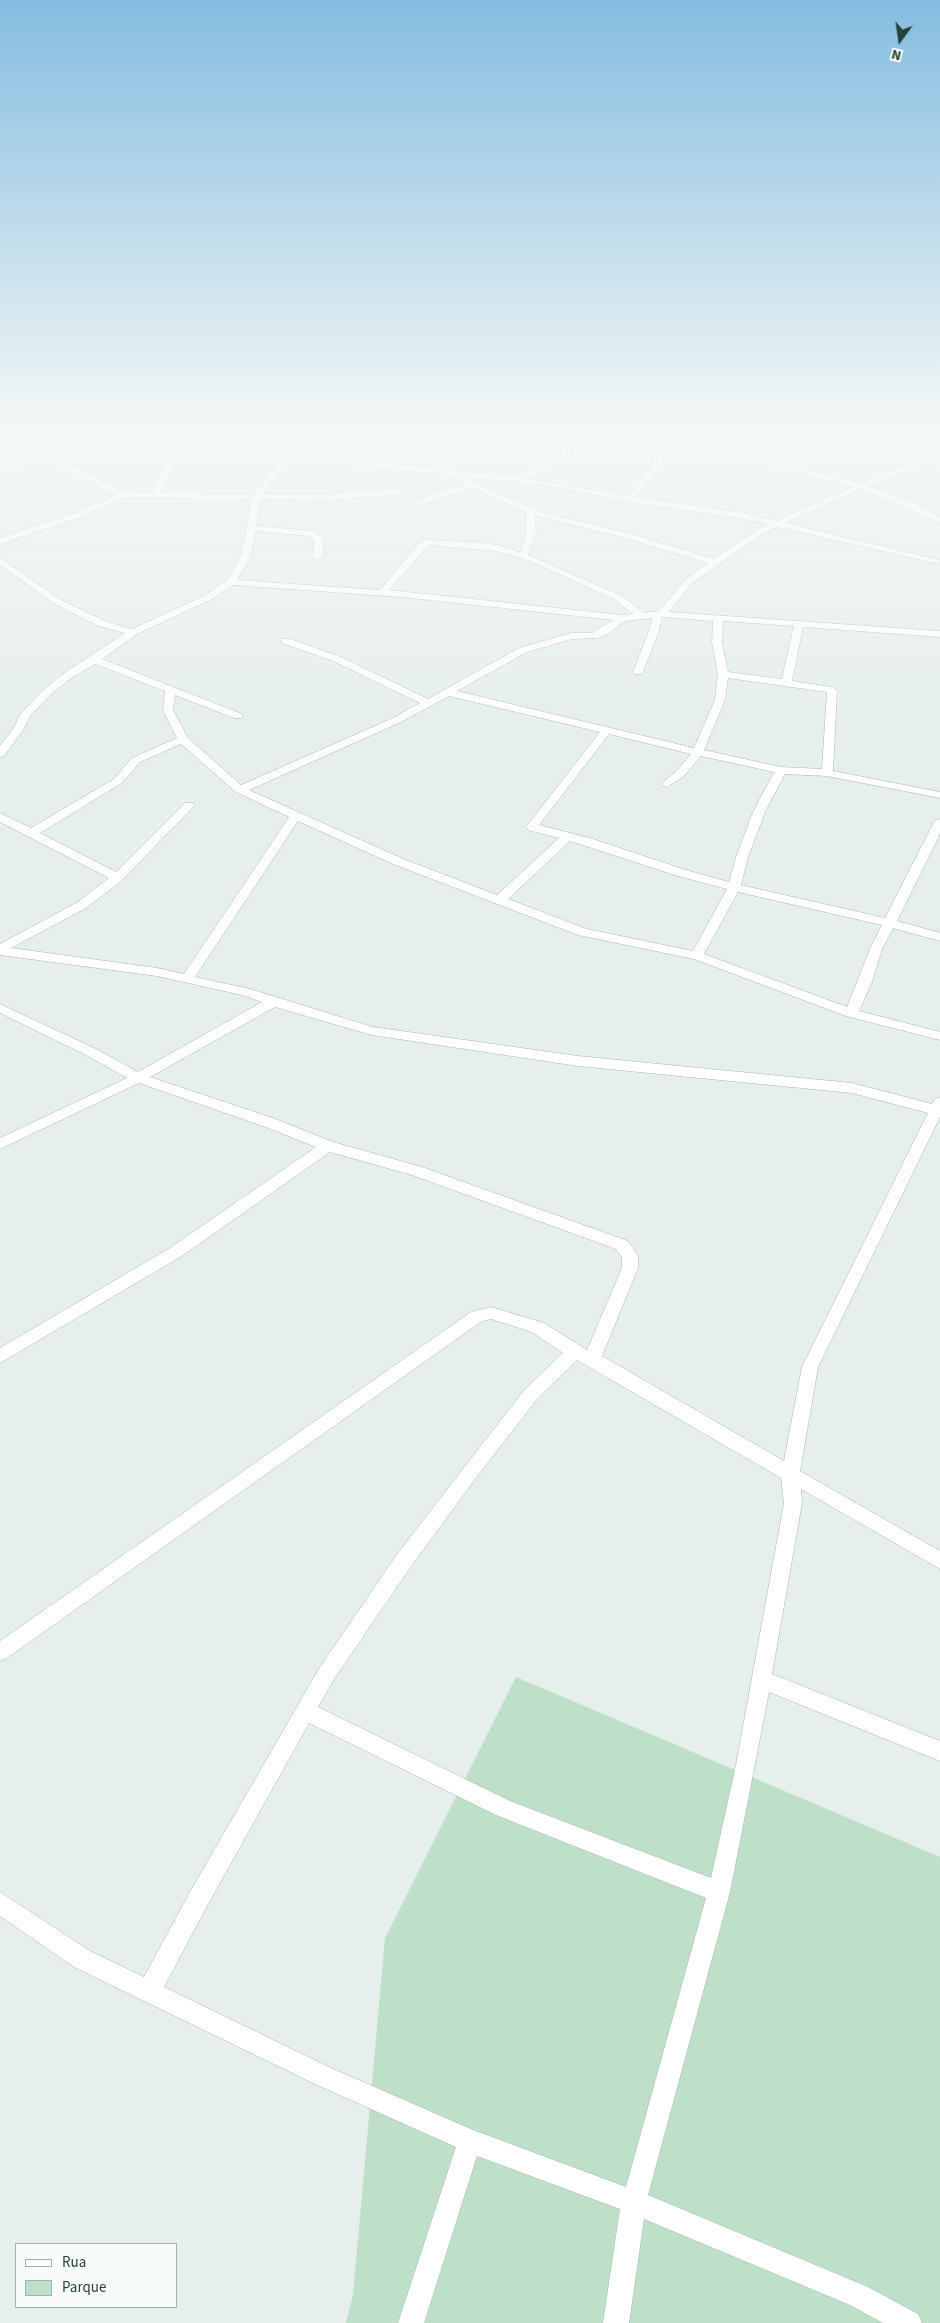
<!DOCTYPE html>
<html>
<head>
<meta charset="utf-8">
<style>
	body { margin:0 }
	#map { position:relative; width:940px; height:2323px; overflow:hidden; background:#e6efeb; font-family:"Source Sans 3",sans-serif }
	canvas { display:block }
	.legend { position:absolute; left:15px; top:2243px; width:162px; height:65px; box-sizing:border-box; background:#f7fbf9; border:1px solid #a3b1ad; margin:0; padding:6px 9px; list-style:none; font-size:15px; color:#24423a }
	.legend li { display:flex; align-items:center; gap:10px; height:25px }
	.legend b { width:25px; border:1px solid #a3b1ad }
	.north { position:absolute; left:875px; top:15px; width:50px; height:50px; -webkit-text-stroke:4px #f7fbf9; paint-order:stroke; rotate:194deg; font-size:14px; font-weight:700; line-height:20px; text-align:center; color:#24423a }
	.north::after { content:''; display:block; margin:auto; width:18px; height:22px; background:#24423a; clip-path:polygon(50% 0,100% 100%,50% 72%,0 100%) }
</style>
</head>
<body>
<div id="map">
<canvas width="940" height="2323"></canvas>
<ul class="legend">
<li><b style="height:6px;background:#fff"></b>Rua</li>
<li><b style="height:14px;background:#bfe0c8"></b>Parque</li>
</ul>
<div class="north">N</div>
</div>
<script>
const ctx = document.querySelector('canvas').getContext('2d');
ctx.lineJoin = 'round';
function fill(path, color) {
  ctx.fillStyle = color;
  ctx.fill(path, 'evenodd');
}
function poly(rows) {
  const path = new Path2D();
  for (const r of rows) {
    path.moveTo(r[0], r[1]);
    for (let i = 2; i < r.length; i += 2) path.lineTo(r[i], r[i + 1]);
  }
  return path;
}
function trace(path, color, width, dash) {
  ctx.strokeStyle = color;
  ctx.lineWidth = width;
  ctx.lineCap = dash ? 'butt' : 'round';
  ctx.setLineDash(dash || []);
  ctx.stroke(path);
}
fill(poly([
	[516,1677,940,1857,940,2323,346,2323,353,2295,385,1938]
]), '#bfe0c8');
const street = poly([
	[62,423,72,423,32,444,124,492,152,493,169,456,196,423,203,424,199,429,292,448,311,438,360,423,372,423,317,442,302,449,356,460,516,477,560,456,574,423,582,423,571,453,566,460,526,478,628,496,650,468,662,442,598,423,610,423,668,439,715,448,738,423,746,423,723,450,859,483,914,462,753,423,767,423,922,458,940,449,940,454,926,463,868,486,915,504,940,517,940,523,860,489,785,523,939,560,939,564,778,527,764,533,692,583,669,612,940,631,940,637,803,627,792,681,832,687,837,690,833,771,940,792,940,798,827,776,785,774,765,812,748,857,741,885,885,918,934,822,940,818,940,834,897,921,940,933,940,941,893,928,882,949,872,982,859,1011,940,1032,940,1040,846,1016,694,959,578,935,393,864,298,821,195,977,250,989,373,1027,578,1056,852,1083,932,1104,935,1099,940,1097,940,1117,818,1367,800,1471,940,1551,940,1569,801,1489,802,1503,772,1674,940,1741,940,1761,769,1692,730,1892,648,2195,868,2287,918,2314,922,2323,883,2323,850,2305,644,2219,629,2323,603,2323,620,2209,477,2156,424,2323,398,2323,456,2147,315,2084,74,1967,0,1916,0,1892,90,1951,144,1977,190,1892,320,1667,398,1553,466,1465,526,1388,563,1353,532,1332,491,1319,482,1321,7,1658,0,1661,0,1641,471,1312,491,1307,544,1323,587,1350,622,1268,622,1257,616,1249,412,1175,330,1152,182,1256,0,1363,0,1348,170,1248,316,1147,263,1126,139,1083,0,1149,0,1138,127,1078,86,1055,0,1013,0,1004,96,1049,138,1072,262,1002,242,995,157,976,0,955,0,944,78,902,109,878,0,822,0,813,31,828,114,779,132,758,177,738,163,710,165,691,95,664,71,678,50,695,30,716,23,730,4,756,0,757,0,746,13,729,20,715,42,691,63,674,125,633,99,626,55,604,0,565,0,558,61,600,107,622,132,629,206,595,227,580,241,556,252,499,123,498,81,517,0,544,0,538,75,513,115,495,47,459,0,473,0,467,41,456,0,434,0,429,25,441,62,423],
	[196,433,287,451,254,494,161,493,177,457,196,433],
	[670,444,743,458,852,487,776,521,744,513,636,497,658,469,670,444],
	[295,453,356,466,457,476,465,485,443,490,415,502,419,505,471,488,526,512,526,533,520,552,497,545,475,542,424,540,419,543,380,590,237,580,251,556,255,531,309,536,314,540,313,557,318,560,323,557,324,539,315,531,256,526,261,499,326,500,397,495,401,492,397,489,326,494,263,494,295,453],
	[467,477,545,485,630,502,744,519,768,524,758,529,714,559,624,532,544,513,480,486,482,484,481,482,473,483,467,477],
	[535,516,618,536,708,563,686,579,659,611,644,613,620,595,528,555,536,533,535,516],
	[429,545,496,551,530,561,614,599,633,614,622,615,389,590,429,545],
	[233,585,401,597,613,620,592,633,571,633,519,648,428,699,341,657,290,639,282,639,282,643,333,661,420,703,393,718,241,785,188,738,173,710,175,695,234,718,242,718,242,714,102,659,137,634,212,599,233,585],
	[662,617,713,621,712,643,718,674,715,700,694,748,457,691,527,652,572,639,597,638,606,635,625,621,652,618,649,631,633,672,634,674,642,674,659,631,662,617],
	[723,621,794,626,782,679,728,672,722,643,723,621],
	[728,678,827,692,822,769,781,767,704,750,725,700,728,678],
	[449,696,600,732,526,827,528,830,559,838,497,895,401,858,249,790,401,722,449,696],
	[609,734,691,754,675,773,663,782,661,784,663,786,667,787,683,777,701,756,774,772,753,812,736,857,729,882,686,870,593,839,539,825,609,734],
	[181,744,236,792,289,817,184,974,157,968,11,948,86,908,121,881,195,805,193,803,185,803,116,872,40,833,122,783,140,762,181,744],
	[570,841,678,876,727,889,693,951,587,929,508,899,570,841],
	[738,892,882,925,870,949,847,1007,704,954,738,892],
	[275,1007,372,1035,578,1066,852,1093,928,1113,802,1367,784,1461,602,1356,638,1268,638,1256,628,1241,422,1167,333,1142,273,1118,150,1077,275,1007],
	[577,1360,781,1478,784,1503,736,1765,711,1878,510,1801,318,1707,334,1679,412,1565,478,1475,538,1398,577,1360],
	[309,1723,496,1815,706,1898,626,2187,473,2130,331,2068,164,1987,206,1908,309,1723],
	[901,423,916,423,940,428,940,432,901,423]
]);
trace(street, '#a8b8b2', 1);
fill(street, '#fff');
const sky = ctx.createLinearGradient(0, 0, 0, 748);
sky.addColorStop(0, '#84bce0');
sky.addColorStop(0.57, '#f4f8f6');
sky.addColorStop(1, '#f4f8f600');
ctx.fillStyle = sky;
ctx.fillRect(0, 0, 940, 748);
</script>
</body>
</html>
